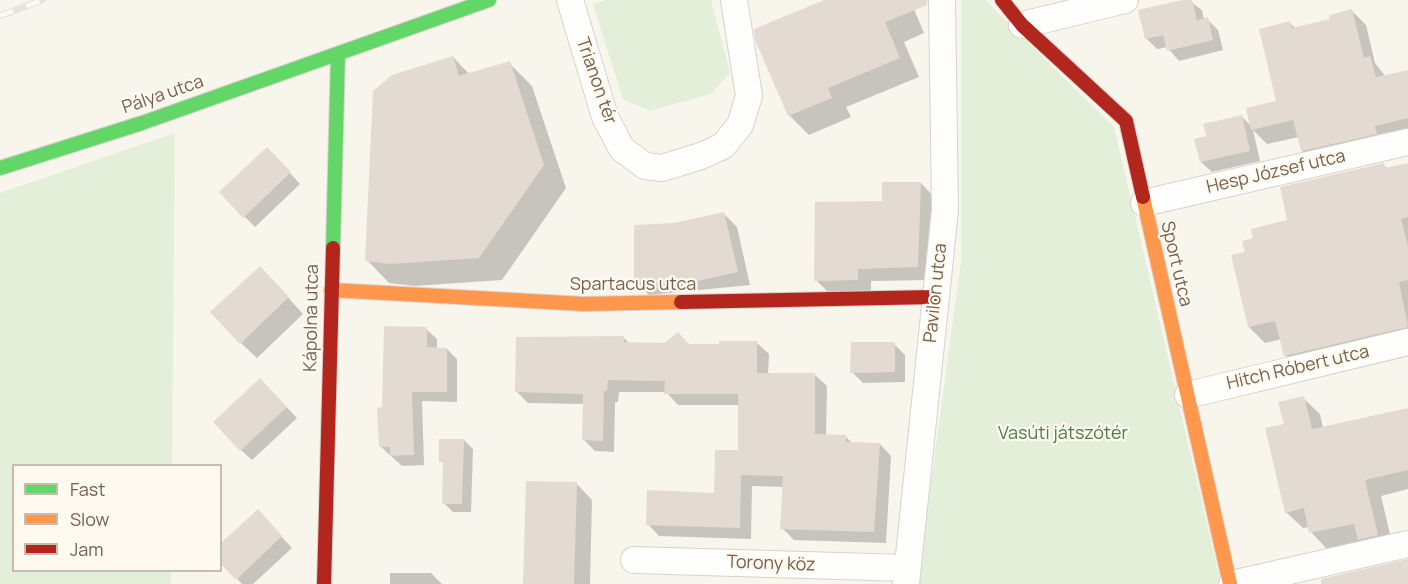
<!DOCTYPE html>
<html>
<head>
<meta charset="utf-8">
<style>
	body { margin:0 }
	#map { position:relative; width:1408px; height:584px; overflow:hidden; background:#f8f5ed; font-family:Manrope,sans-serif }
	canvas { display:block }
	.legend { position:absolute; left:12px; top:464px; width:210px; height:108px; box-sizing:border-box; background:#fefaf0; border:2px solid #c8bcaf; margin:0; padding:8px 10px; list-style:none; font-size:18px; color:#76604d }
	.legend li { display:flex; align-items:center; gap:12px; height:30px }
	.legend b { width:30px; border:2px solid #c8bcaf }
</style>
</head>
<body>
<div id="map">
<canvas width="1408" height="584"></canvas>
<ul class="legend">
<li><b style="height:8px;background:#63d668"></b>Fast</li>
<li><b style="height:8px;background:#ff974d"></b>Slow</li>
<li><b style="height:8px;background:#b3261e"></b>Jam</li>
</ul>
</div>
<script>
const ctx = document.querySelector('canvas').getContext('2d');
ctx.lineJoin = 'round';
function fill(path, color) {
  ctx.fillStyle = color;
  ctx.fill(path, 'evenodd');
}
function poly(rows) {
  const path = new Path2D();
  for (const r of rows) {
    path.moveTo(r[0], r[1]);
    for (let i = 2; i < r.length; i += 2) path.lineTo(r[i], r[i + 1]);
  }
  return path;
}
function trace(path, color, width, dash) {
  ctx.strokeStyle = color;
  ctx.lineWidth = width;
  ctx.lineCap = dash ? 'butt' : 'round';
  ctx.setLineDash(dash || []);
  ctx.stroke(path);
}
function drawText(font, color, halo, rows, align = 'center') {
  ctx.font = font + ' Manrope,sans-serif';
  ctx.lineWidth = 4.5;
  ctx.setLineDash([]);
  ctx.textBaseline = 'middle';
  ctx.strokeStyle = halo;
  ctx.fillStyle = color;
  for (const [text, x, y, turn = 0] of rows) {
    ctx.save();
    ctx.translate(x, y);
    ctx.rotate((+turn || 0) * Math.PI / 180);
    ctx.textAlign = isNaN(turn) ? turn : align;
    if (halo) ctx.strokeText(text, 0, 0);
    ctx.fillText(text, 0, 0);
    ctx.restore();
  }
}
fill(poly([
	[606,0,711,0,730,73,711,94,649,111,623,99,593,4],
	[961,0,985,0,1114,127,1221,584,917,584,961,262],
	[175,133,172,465,14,466,14,570,171,571,171,584,0,584,0,193]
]), '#e3efd8');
fill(poly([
	[828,0,910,0,924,33,904,42,919,77,846,107,851,117,809,135,789,115],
	[1188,0,1202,10,1204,20,1207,19,1218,30,1223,50,1179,61,1167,47,1157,49,1146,38],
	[1352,11,1366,25,1375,63,1386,77,1408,71,1408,136,1317,165,1302,151,1299,137,1267,144,1253,130,1260,161,1212,172,1201,162,1242,117,1252,127,1278,102,1290,23,1296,29,1332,20],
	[453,57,470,75,509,63,532,86,566,188,502,280,414,286,389,283,367,260],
	[278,160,300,184,255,227,221,193],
	[1408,164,1408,348,1302,372,1286,356,1282,339,1265,343,1249,327,1246,253,1255,239,1383,165,1388,169],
	[921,183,934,197,931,280,871,281,871,292,829,293,816,280,884,202],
	[724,214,737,227,750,285,649,295,636,281,674,225],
	[275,283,303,314,257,358,241,343],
	[426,329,437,339,437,349,447,349,457,359,457,402,422,401,424,465,402,466,380,446,384,409],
	[623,337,630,344,690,346,757,343,769,354,768,374,815,375,827,386,826,436,846,437,852,443,880,444,891,456,886,543,794,540,782,528,784,487,752,486,751,539,659,536,648,524,715,494,739,452,740,405,678,405,666,392,619,392,618,402,615,402,614,452,595,451,584,440,584,404,528,403,517,392],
	[894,344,905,355,905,382,863,383,852,372],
	[271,391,297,418,252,460,241,450],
	[1303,398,1320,414,1323,428,1408,410,1408,489,1381,496,1394,551,1362,542,1327,549,1311,532,1309,527,1303,528,1286,512,1286,425],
	[464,440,473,449,471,512,453,512,444,503,445,465,441,461],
	[577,484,592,500,590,584,525,584],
	[268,522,292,548,253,584,242,584,220,561],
	[390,573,431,573,442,584,390,584]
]), '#0003');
fill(poly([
	[824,0,927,0,927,5,885,22,900,58,828,88,832,98,788,116,755,40,754,29],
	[1182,0,1192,0,1197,20,1208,17,1213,40,1167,51,1163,35,1145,39,1138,10],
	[1352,9,1364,58,1370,56,1376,77,1408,70,1408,118,1375,126,1377,134,1301,151,1293,120,1251,130,1246,108,1276,101,1259,29,1290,21,1292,28,1330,19,1329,15],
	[453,56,459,76,510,61,544,165,479,258,390,264,365,261,373,91,392,75],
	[1242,115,1250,151,1200,162,1194,139,1206,136,1203,124],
	[267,147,291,172,243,218,219,192],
	[1384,163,1385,168,1408,163,1408,217,1401,219,1408,247,1408,280,1399,282,1408,327,1284,356,1275,321,1248,327,1231,255,1245,252,1242,241,1253,238,1251,229,1287,220,1280,187],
	[882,182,921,182,918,267,858,269,858,280,814,281,815,202,882,201],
	[724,212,738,272,688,283,634,282,634,225,674,223],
	[260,266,289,297,240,344,210,312],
	[384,326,427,327,427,347,447,348,447,392,412,392,414,455,390,456,390,447,379,447,377,408,382,407],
	[678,332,689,344,719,344,719,341,757,341,757,373,815,373,815,434,846,435,846,442,880,443,874,532,780,529,783,476,741,475,740,528,646,525,647,490,714,493,715,450,738,450,738,394,664,394,665,381,608,380,607,391,604,391,603,441,582,440,583,394,515,392,516,337,624,336,624,342,664,343],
	[851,342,895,342,895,372,850,373],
	[260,378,287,407,240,451,213,422],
	[1304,396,1312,429,1408,408,1408,470,1365,480,1378,535,1358,540,1354,524,1309,533,1304,508,1285,513,1265,428,1284,424,1278,402],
	[439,439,464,439,462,504,442,504,443,462,439,462],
	[526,481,577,482,574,584,523,584],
	[258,509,282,536,236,580,220,563,220,544],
	[1408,559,1408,584,1321,584,1321,579]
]), '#e3dbd2');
const street = poly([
	[570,0,605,117,622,149,645,166,662,168,701,156,723,146,740,125,749,96,734,0],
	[1022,25,1125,0],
	[1144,203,1408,142],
	[1188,395,1408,342],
	[634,560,907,568],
	[906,584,945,210,942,0],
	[1232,584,1408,544]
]);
const fast = poly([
	[0,168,142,123,489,0],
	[333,248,338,54]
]);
const slow = poly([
	[1143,197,1230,584],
	[331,290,584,304,681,302]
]);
const jam = poly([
	[1002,0,1022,25,1126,121,1143,197],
	[681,302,935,297],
	[324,584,333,248]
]);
trace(street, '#d7d2cb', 28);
trace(fast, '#d8d2cb', 16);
trace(slow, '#d8d2cb', 16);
trace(jam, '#d8d2cb', 16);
trace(street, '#fefefc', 26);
trace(fast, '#63d668', 14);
trace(slow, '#ff974d', 14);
trace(jam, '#b3261e', 14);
const rail = poly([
	[0,16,42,0]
]);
trace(rail, '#e6e3e5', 7);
trace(rail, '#fefaf0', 4.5, [14]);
drawText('18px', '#76604d', '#fefaf0', [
	["Trianon tér",596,81,71],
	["Pálya utca",163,95,-19],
	["Hesp József utca",1276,172,-13],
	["Sport utca",1176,264,77],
	["Spartacus utca",633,285],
	["Pavilon utca",936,293,-84],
	["Kápolna utca",312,318,-89],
	["Hitch Róbert utca",1298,368,-13],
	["Torony köz",771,564,2]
]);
drawText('18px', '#507b45', '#fefaf0', [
	["Vasúti játszótér",1063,434]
]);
</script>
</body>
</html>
